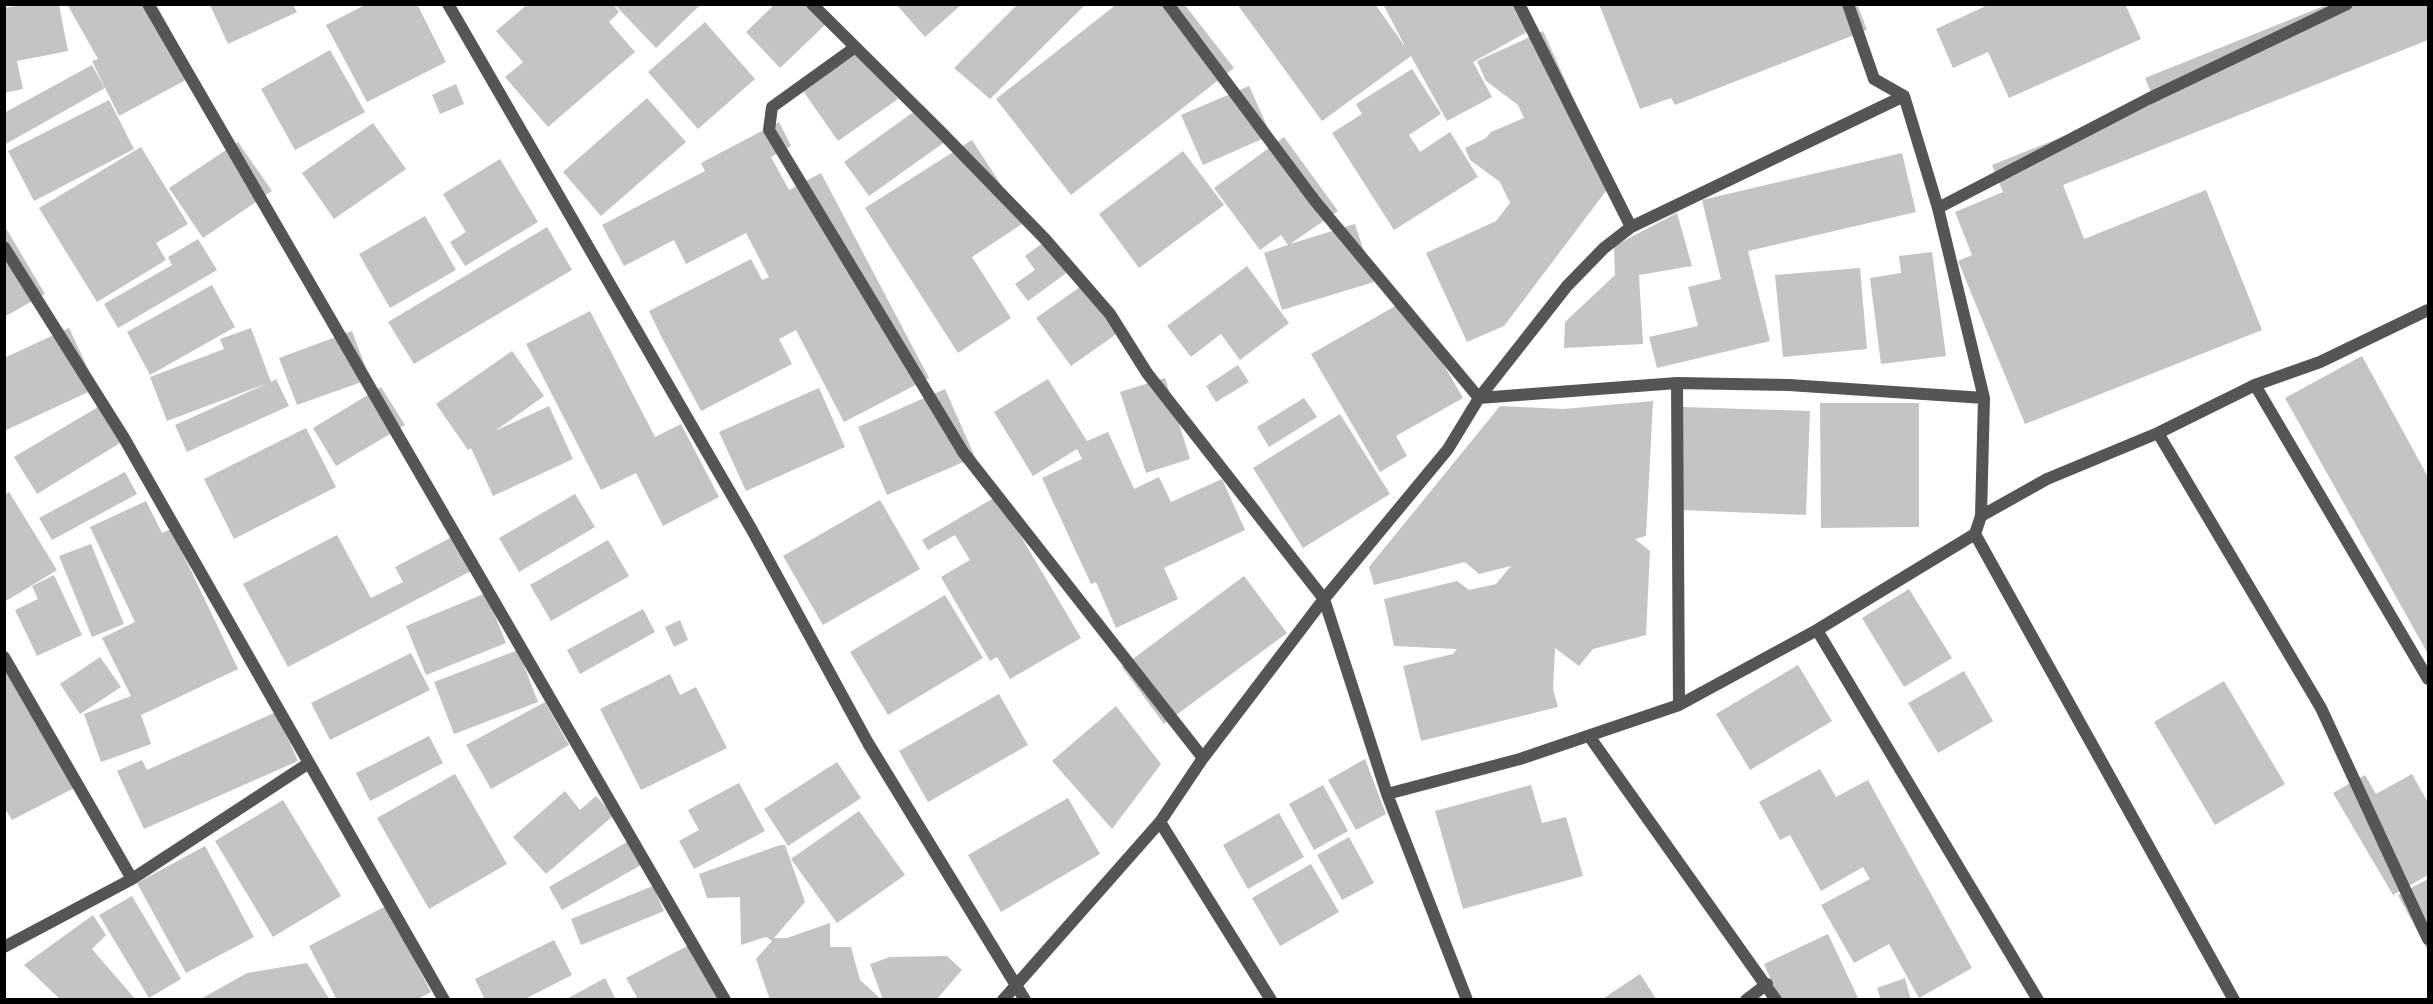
<!DOCTYPE html>
<html>
<head>
<meta charset="utf-8">
<style>
	body { margin:0 }
	#map { position:relative; width:2433px; height:1004px; overflow:hidden; background:#fff; font-family:"Roboto Condensed",sans-serif }
	canvas { display:block }
	.frame { position:absolute; inset:0; border:6px solid #000; pointer-events:none }
</style>
</head>
<body>
<div id="map">
<canvas width="2433" height="1004"></canvas>
<div class="frame"></div>
</div>
<script>
const ctx = document.querySelector('canvas').getContext('2d');
ctx.lineJoin = 'round';
function fill(path, color) {
  ctx.fillStyle = color;
  ctx.fill(path, 'evenodd');
}
function poly(rows) {
  const path = new Path2D();
  for (const r of rows) {
    path.moveTo(r[0], r[1]);
    for (let i = 2; i < r.length; i += 2) path.lineTo(r[i], r[i + 1]);
  }
  return path;
}
function trace(path, color, width, dash) {
  ctx.strokeStyle = color;
  ctx.lineWidth = width;
  ctx.lineCap = dash ? 'butt' : 'round';
  ctx.setLineDash(dash || []);
  ctx.stroke(path);
}
fill(poly([
	[67,4,156,4,195,75,119,116,92,61,98,59],
	[367,4,417,4,446,62,367,102,326,25],
	[528,4,613,4,619,12,609,22,635,52,548,127,505,77,523,62,496,31],
	[618,4,701,4,656,48,616,6],
	[775,4,809,4,827,23,780,68,746,32],
	[896,4,962,4,925,37],
	[1018,4,1086,4,990,99,954,68],
	[1117,4,1184,4,1234,68,1071,195,996,99],
	[1237,4,1375,4,1406,48,1383,4,1524,4,1536,27,1473,62,1492,97,1447,121,1411,56,1322,121],
	[1599,4,1857,4,1867,30,1675,105,1671,98,1640,109],
	[1990,4,2125,4,2141,39,2009,98,1988,52,1953,68,1936,29],
	[2329,4,2428,4,2428,40,2063,185,2084,239,2206,190,2262,330,2025,424,1958,261,1972,255,1955,212,2003,192,1992,165,2154,100,2145,78],
	[21,5,59,5,68,51,17,61,23,89,4,93,4,8],
	[210,5,293,5,297,12,228,44],
	[705,22,755,79,698,129,648,72],
	[1543,31,1612,183,1504,326,1467,342,1426,253,1496,221,1510,203,1500,182,1470,160,1465,148,1486,138,1491,132,1524,118,1518,105,1486,81,1477,61],
	[862,47,898,99,838,141,801,88],
	[330,50,365,112,295,150,261,89],
	[92,65,105,88,4,145,4,113],
	[1412,69,1441,114,1409,135,1420,152,1450,132,1478,177,1394,230,1332,133,1362,114,1356,104],
	[456,84,464,104,440,114,432,95],
	[1249,86,1271,135,1203,165,1181,115],
	[647,98,686,142,601,216,563,172],
	[109,100,134,149,34,201,8,151],
	[923,105,949,139,869,196,844,162],
	[779,122,791,146,771,157,789,190,821,173,929,378,844,422,796,330,779,339,792,364,701,411,661,336,649,311,751,259,762,280,769,277,746,233,686,264,674,240,624,266,602,225,705,171,701,163],
	[373,123,406,169,334,219,302,173],
	[1284,137,1338,211,1290,244,1355,224,1374,282,1282,310,1264,253,1288,245,1281,235,1260,250,1214,188],
	[972,140,1025,222,972,257,1011,318,958,353,865,208],
	[238,142,272,191,203,238,169,188],
	[141,147,188,224,156,243,166,260,97,302,39,208],
	[1183,151,1224,205,1139,268,1099,214],
	[1902,153,1916,212,1748,251,1770,341,1657,368,1649,337,1698,326,1688,287,1721,279,1702,200],
	[500,159,538,222,465,266,450,242,466,232,443,194],
	[1677,213,1692,266,1639,275,1643,344,1564,348,1565,322,1615,275,1614,246],
	[425,216,456,270,390,308,359,254],
	[4,225,45,294,4,317],
	[547,227,572,270,414,364,388,322],
	[198,239,217,270,118,328,104,304,172,265,168,257],
	[1047,240,1069,271,1028,301,1015,284,1035,270,1025,256],
	[1932,252,1946,356,1881,364,1870,278,1901,273,1899,256],
	[1247,266,1289,323,1240,360,1221,334,1191,357,1167,326],
	[1860,268,1867,349,1783,357,1775,275],
	[1087,282,1122,330,1071,366,1036,318],
	[212,285,235,327,150,375,127,332],
	[1406,300,1463,398,1396,436,1407,456,1380,472,1311,354],
	[590,311,655,437,681,424,719,497,663,526,636,473,601,490,526,344],
	[69,328,97,388,4,431,4,358],
	[251,328,271,382,276,379,289,406,187,452,175,425,268,383,167,421,150,377,224,349,220,339],
	[352,331,370,379,297,405,279,358],
	[512,351,544,396,495,431,549,406,573,459,493,496,471,448,468,450,436,404],
	[2362,356,2428,477,2428,654,2285,398],
	[1238,365,1249,382,1216,402,1206,386],
	[1165,378,1190,459,1146,473,1120,392],
	[1048,379,1087,441,1108,432,1134,489,1159,477,1171,502,1222,479,1245,530,1164,568,1178,599,1116,628,1096,582,1091,584,1042,478,1082,459,1077,449,1033,476,994,412],
	[381,387,405,425,336,466,313,428],
	[819,388,845,447,746,491,719,432],
	[945,389,975,457,887,495,858,427],
	[1304,398,1317,417,1269,447,1257,427],
	[1653,401,1646,536,1635,539,1650,551,1646,635,1593,649,1579,666,1555,648,1553,689,1558,707,1421,741,1403,666,1453,654,1457,649,1394,646,1384,599,1457,581,1469,590,1496,584,1511,566,1479,574,1465,562,1374,585,1369,567,1500,406,1563,409],
	[1820,403,1919,403,1919,527,1821,528],
	[103,404,125,440,37,494,14,457],
	[1683,407,1810,411,1806,515,1680,510],
	[1340,414,1390,494,1303,548,1253,468],
	[306,428,336,487,234,539,204,479],
	[125,472,137,494,52,540,39,518],
	[9,492,57,570,6,601,4,495],
	[575,494,595,527,519,572,499,538],
	[997,496,1081,638,1010,679,997,657,990,661,941,577,970,560,955,535,928,550,922,540],
	[880,500,920,569,823,625,783,556],
	[146,501,162,533,171,529,238,669,141,715,151,744,101,762,84,714,131,696,102,638,135,622,90,527],
	[337,535,371,598,403,582,395,567,452,537,471,571,288,667,243,584],
	[608,540,629,576,551,621,530,585],
	[91,544,124,624,92,637,59,556],
	[54,575,82,635,37,656,15,610,38,599,32,586],
	[1244,576,1287,633,1164,724,1122,667],
	[1909,589,1952,658,1904,687,1862,618],
	[486,593,506,643,426,675,406,626],
	[945,595,983,658,888,715,850,652],
	[643,609,655,632,580,674,567,650],
	[680,620,688,640,674,647,665,627],
	[4,648,78,786,12,820,4,807],
	[518,650,538,702,454,734,434,682],
	[411,653,430,690,330,740,311,703],
	[100,657,121,687,80,714,60,684],
	[1798,665,1832,721,1750,770,1716,714],
	[1964,671,1993,721,1938,753,1908,703],
	[670,674,680,695,696,687,727,748,641,790,600,709],
	[2224,681,2285,784,2215,825,2154,722],
	[999,694,1028,745,928,802,899,751],
	[545,702,569,745,491,789,466,745],
	[1116,706,1161,764,1112,829,1052,761],
	[276,712,298,761,144,829,117,771,142,760,147,770],
	[429,736,443,763,370,801,356,773],
	[1365,759,1386,814,1356,830,1328,780],
	[837,762,861,798,788,846,764,809],
	[1820,769,1836,797,1868,780,1972,968,1919,998,1889,944,1854,963,1821,905,1870,879,1863,867,1821,891,1790,835,1780,840,1759,802],
	[455,774,507,864,429,909,377,818],
	[2412,774,2428,803,2428,875,2393,895,2333,793,2365,775,2376,794],
	[739,783,765,831,694,869,679,841,699,830,688,810],
	[1323,785,1348,831,1314,850,1289,804],
	[1531,785,1542,823,1566,817,1583,876,1463,909,1435,811],
	[565,791,580,810,596,796,614,815,546,874,513,837],
	[1068,798,1100,854,1001,912,968,855],
	[283,800,341,896,273,937,215,841],
	[859,811,905,875,837,923,791,859],
	[1279,813,1304,857,1248,889,1223,845],
	[1349,837,1374,883,1342,900,1317,855],
	[627,842,641,865,562,910,549,887],
	[780,845,785,845,805,902,774,938,787,938,830,923,830,947,851,947,860,980,882,1000,770,1000,756,959,772,941,766,937,741,945,740,897,707,898,699,874],
	[205,846,254,937,186,973,137,883],
	[1311,864,1339,912,1280,946,1252,898],
	[2428,879,2428,951,2398,895],
	[653,886,664,911,581,945,571,919],
	[132,896,181,979,149,998,99,915],
	[386,906,431,992,416,1000,337,1000,309,946],
	[93,915,106,935,92,949,136,1000,61,1000,24,965],
	[1828,934,1859,1000,1780,1000,1764,964],
	[554,940,572,975,523,1000,485,1000,475,979],
	[693,943,723,1000,631,1000,637,997,626,978],
	[947,956,962,970,936,1000,883,1000,870,964,890,957],
	[307,963,330,1000,199,1000,247,973],
	[1640,974,1657,1000,1601,1000],
	[605,978,616,1000,565,1000],
	[1905,978,1911,1000,1881,1000,1877,988]
]), '#c4c4c4');
trace(poly([
	[148,4,725,1000],
	[448,4,752,530,868,743,1025,1000],
	[812,4,942,133,1045,239,1110,314,1147,373,1324,599,1387,794,1467,1000],
	[1168,4,1315,201,1479,398,1677,383,1789,385,1984,398],
	[1519,4,1631,227],
	[1848,4,1874,79,1904,96],
	[854,48,772,107,769,130,963,452,1203,758],
	[1938,208,2148,99,2347,4],
	[4,247,124,438,444,1000],
	[1677,383,1679,705],
	[2255,385,2428,679],
	[2158,433,2321,708,2428,939],
	[1975,534,2234,1000],
	[1817,630,2038,1000],
	[4,657,132,879],
	[1589,736,1776,1000],
	[1387,794,1520,759,1679,705,1817,630,1975,534,1981,516,2047,479,2158,433,2255,385,2320,362,2428,310],
	[1160,822,1271,1000],
	[4,947,132,879,309,763],
	[1003,1000,1160,822,1203,758,1324,599,1448,449,1479,398,1567,286,1604,248,1631,227,1904,96,1938,208,1984,398,1981,516],
	[1746,1000,1767,984]
]), '#555', 12);
</script>
</body>
</html>
